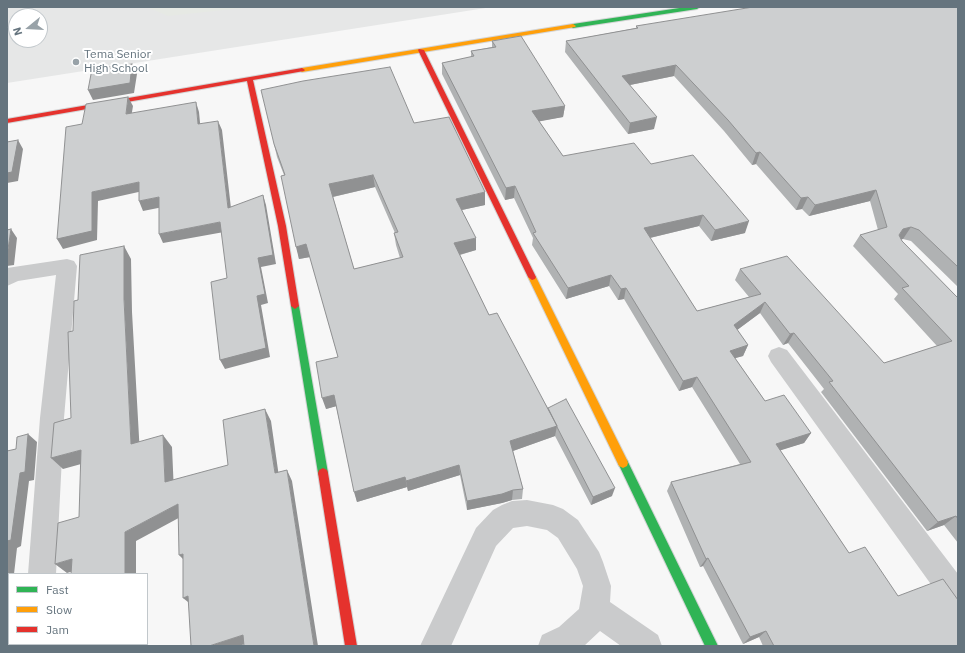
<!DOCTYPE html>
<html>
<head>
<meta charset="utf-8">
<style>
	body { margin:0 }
	#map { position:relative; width:965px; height:653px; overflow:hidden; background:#f7f7f7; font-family:"IBM Plex Sans",sans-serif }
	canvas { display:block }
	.frame { position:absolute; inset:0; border:8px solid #65747e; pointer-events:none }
	.legend { position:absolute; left:8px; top:573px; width:140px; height:72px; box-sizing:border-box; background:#fff; border:1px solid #c1c7cb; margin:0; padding:5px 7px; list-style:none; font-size:12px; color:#65747e }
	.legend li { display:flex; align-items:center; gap:8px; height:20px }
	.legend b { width:20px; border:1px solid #c1c7cb }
	.north { position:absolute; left:8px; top:8px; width:40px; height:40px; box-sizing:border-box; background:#fff; border:1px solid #c1c7cb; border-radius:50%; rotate:252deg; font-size:11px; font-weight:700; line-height:16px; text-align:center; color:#65747e }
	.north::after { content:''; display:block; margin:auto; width:14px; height:18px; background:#98a2a8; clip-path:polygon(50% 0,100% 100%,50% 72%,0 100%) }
</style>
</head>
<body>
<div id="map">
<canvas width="965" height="653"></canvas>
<div class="frame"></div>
<ul class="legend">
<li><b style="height:5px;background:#30b455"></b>Fast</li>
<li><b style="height:5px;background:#ff9f0a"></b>Slow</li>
<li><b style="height:5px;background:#e5322d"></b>Jam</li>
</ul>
<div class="north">N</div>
</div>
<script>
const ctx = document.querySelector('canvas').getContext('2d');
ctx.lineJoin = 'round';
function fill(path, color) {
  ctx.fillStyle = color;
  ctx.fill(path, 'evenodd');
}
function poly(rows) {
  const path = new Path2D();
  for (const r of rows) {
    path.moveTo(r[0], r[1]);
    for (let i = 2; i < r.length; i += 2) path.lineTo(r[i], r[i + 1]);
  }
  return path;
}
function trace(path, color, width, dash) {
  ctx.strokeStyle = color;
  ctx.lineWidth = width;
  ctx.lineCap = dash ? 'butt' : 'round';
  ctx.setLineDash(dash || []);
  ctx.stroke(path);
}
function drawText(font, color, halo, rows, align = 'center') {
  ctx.font = font + ' "IBM Plex Sans",sans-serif';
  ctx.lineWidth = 4;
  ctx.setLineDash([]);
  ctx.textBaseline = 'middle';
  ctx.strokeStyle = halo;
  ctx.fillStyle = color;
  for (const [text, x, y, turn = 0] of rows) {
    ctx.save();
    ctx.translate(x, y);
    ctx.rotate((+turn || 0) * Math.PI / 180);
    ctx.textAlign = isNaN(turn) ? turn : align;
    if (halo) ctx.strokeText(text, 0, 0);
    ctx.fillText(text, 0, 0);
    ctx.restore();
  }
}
fill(poly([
	[7,7,492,7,7,83],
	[16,16,40,16,40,40,16,40]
]), '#e6e7e7');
fill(poly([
	[147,7,252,7,168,16]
]), '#e6e9e4');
const fast = poly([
	[686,7,700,7,697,9,573,28,570,26,573,24,686,7],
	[295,303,299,306,328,473,327,476,323,478,319,476,318,473,291,306,295,303],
	[623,458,627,460,718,646,705,646,618,463,619,460,623,458]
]);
const slow = poly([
	[573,24,576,26,575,27,302,72,299,70,302,68,573,24],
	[532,274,536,277,627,460,628,463,627,466,623,468,619,466,528,277,532,274]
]);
const jam = poly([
	[419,49,424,50,536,277,535,279,532,280,528,277,418,50,419,49],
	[302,68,305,70,304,71,253,80,286,226,299,306,295,309,291,306,278,226,247,81,7,123,7,119,302,68],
	[323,468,327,470,328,473,357,646,345,646,318,473,319,470,323,468]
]);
trace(fast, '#d3d4d5', 2);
trace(slow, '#d3d4d5', 2);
trace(jam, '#d3d4d5', 2);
fill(poly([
	[67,259,74,261,77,266,64,418,56,574,28,574,40,418,56,275,18,281,7,286,7,268,67,259],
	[779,347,787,350,958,574,958,613,948,608,771,362,768,356,771,350,779,347],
	[527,500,553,505,563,509,578,520,599,552,603,562,611,586,610,602,658,635,662,646,621,646,600,631,584,646,538,646,542,635,559,627,579,609,583,586,577,569,558,538,547,530,527,526,513,528,496,546,451,646,420,646,476,528,493,510,502,505,512,501,527,500],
	[23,644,53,644,53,646,23,646,23,644]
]), '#cacbcc');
fill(fast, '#30b455');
fill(slow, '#ff9f0a');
fill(jam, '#e5322d');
fill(poly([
	[958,7,958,287,911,241,903,239,901,239,902,241,958,298,958,543,944,525,927,531,821,392,824,389,788,343,783,345,760,313,737,330,748,345,743,356,735,358,765,401,811,433,804,443,780,450,849,553,898,596,958,646,763,646,759,637,743,644,703,566,700,567,667,491,671,482,740,464,692,387,679,391,624,299,618,300,609,286,566,299,532,245,533,238,514,198,505,200,442,74,442,63,471,57,471,51,492,47,492,41,565,106,563,117,539,121,563,156,651,164,745,233,711,241,699,226,650,238,697,311,749,297,735,280,740,269,884,363,937,346,894,299,898,294,853,246,860,235,878,230,870,201,809,216,802,209,796,210,756,164,752,165,724,131,674,76,630,85,654,129,628,134,565,52,566,41,636,28,636,26],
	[414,123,485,205,462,210,476,250,460,255,489,315,548,408,612,496,591,505,555,436,513,451,523,489,522,499,512,500,502,503,467,510,460,475,408,491,407,487,357,502,336,406,326,409,338,357,310,257,299,259,284,175,277,157,274,144],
	[375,187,395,233,394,233,396,245,400,258,354,269,333,197]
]), '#b0b2b3');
fill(poly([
	[132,64,137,74,134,93,93,100,88,90],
	[676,65,674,76,620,87,622,76],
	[128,97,133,106,130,124,126,114],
	[196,102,199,112,201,133,198,124],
	[565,106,563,117,531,123,532,111],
	[657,117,654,129,628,134,630,123],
	[218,121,222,130,232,217,228,208],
	[18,140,23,149,18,181,7,183,7,184,7,173],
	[760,152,756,164,752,165,756,153],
	[373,175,375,187,332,197,329,184],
	[139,182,143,191,98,201,97,240,63,249,57,239,92,192],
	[515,186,514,198,505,200,506,188],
	[876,190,870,201,809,216,815,205],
	[485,192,485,205,457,211,456,199],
	[263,195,266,205,276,264,261,267,268,303,261,305,270,357,225,369,220,360,258,258],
	[159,197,163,207,143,211,139,201],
	[808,197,802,209,796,210,801,198],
	[703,215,699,226,641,240,644,228],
	[749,221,745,233,711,241,715,230],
	[220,222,224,232,163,243,159,234],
	[911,227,903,239,896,241,903,229],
	[11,229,17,238,14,265,7,266,7,256],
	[476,238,476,250,455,256,454,243],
	[306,244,310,257,299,259,296,247],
	[124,246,131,259,132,312,140,455,131,444,124,299],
	[611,275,609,286,566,299,568,288],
	[626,288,624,299,618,300,621,289],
	[765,302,760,313,729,336,734,325],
	[794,333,788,343,783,345,790,334],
	[748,345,743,356,725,361,730,351],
	[697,377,692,387,679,391,683,381],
	[334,395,337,406,326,409,322,398],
	[265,409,271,421,280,484,275,473],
	[557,426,555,436,510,452,510,441],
	[811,433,804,443,769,454,776,444],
	[28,434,37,442,34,480,29,481,21,546,17,548,14,574,9,574,9,617,8,625,9,625,9,641,8,646,7,646,7,545,20,473],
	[163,435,172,447,174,493,165,482],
	[81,450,92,461,63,469,51,458],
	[459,465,460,475,408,491,406,481],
	[287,470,292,481,318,646,314,646],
	[405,477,407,487,357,502,354,492],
	[615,488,612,496,591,505,593,497],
	[513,490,512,500,502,503,467,510,467,501],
	[178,504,186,514,136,541,136,574,125,574,125,532],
	[956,516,944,525,927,531,938,522],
	[183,554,188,564,179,555],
	[708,558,703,566,700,567,706,559],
	[72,559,84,568,67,573,55,564],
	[188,596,193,606,183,598],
	[766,631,759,637,743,644,750,637],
	[243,635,251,642,239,646,209,646],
	[125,644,136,644,136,646,125,646]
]), '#909192');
const building = poly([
	[753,7,958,7,958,267,919,230,911,227,903,229,899,235,902,241,958,298,958,519,956,516,938,522,829,382,833,381,794,333,790,334,765,302,734,325,748,345,730,351,765,401,784,395,811,433,776,444,849,553,865,547,898,596,943,579,958,600,958,646,774,646,766,631,750,637,708,558,706,559,671,482,751,462,697,377,683,381,626,288,621,289,611,275,568,288,533,233,536,232,515,186,506,188,442,63,474,56,471,51,496,47,492,41,521,36,565,106,532,111,563,156,634,143,651,164,693,155,749,221,715,230,703,215,644,228,697,311,761,294,740,269,787,256,884,363,952,341,902,288,909,286,860,235,887,227,876,190,815,205,808,197,801,198,760,152,756,153,728,120,676,65,622,76,657,117,630,123,566,41,638,28,636,26,753,7],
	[132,64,130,83,88,90,92,69,132,64],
	[390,67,414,123,449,117,485,192,456,199,476,238,454,243,489,315,497,313,557,426,510,441,523,489,513,490,502,494,467,501,459,465,406,481,405,477,354,492,334,395,322,398,316,362,338,357,306,244,296,247,281,176,285,175,274,144,261,90,303,81,390,67],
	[373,175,398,232,394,233,403,257,354,269,329,184,373,175],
	[128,97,126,114,196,102,198,124,218,121,228,208,263,195,273,255,258,258,265,294,257,296,266,348,220,360,211,282,227,278,220,222,159,234,159,197,139,201,139,182,92,192,92,231,57,239,66,127,82,124,86,104,128,97],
	[18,140,12,172,7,173,7,142,18,140],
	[11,229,7,256,7,230,11,229],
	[124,246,124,299,131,444,163,435,165,482,228,465,223,420,265,409,275,473,287,470,314,646,244,646,243,635,209,646,191,646,188,596,183,598,183,554,179,555,178,504,125,532,125,574,71,574,72,559,55,564,58,523,79,517,81,450,51,458,54,423,71,418,68,332,73,331,74,301,78,300,80,255,124,246],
	[566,399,615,488,593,497,557,427,557,426,548,408,566,399],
	[28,434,25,472,20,473,11,540,7,541,7,545,7,451,16,449,17,437,28,434],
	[60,644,125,644,125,646,54,646,60,644]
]);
fill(building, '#cdcfd0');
trace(building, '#909192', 1);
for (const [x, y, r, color] of [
	[76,62,4,"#98a2a8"]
]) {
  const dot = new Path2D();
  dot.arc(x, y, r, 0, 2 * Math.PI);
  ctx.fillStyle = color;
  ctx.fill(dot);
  trace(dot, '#fff', 1.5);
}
drawText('12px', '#65747e', '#fff', [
	["Tema Senior",84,55],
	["High School",84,69]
], 'left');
</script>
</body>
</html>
